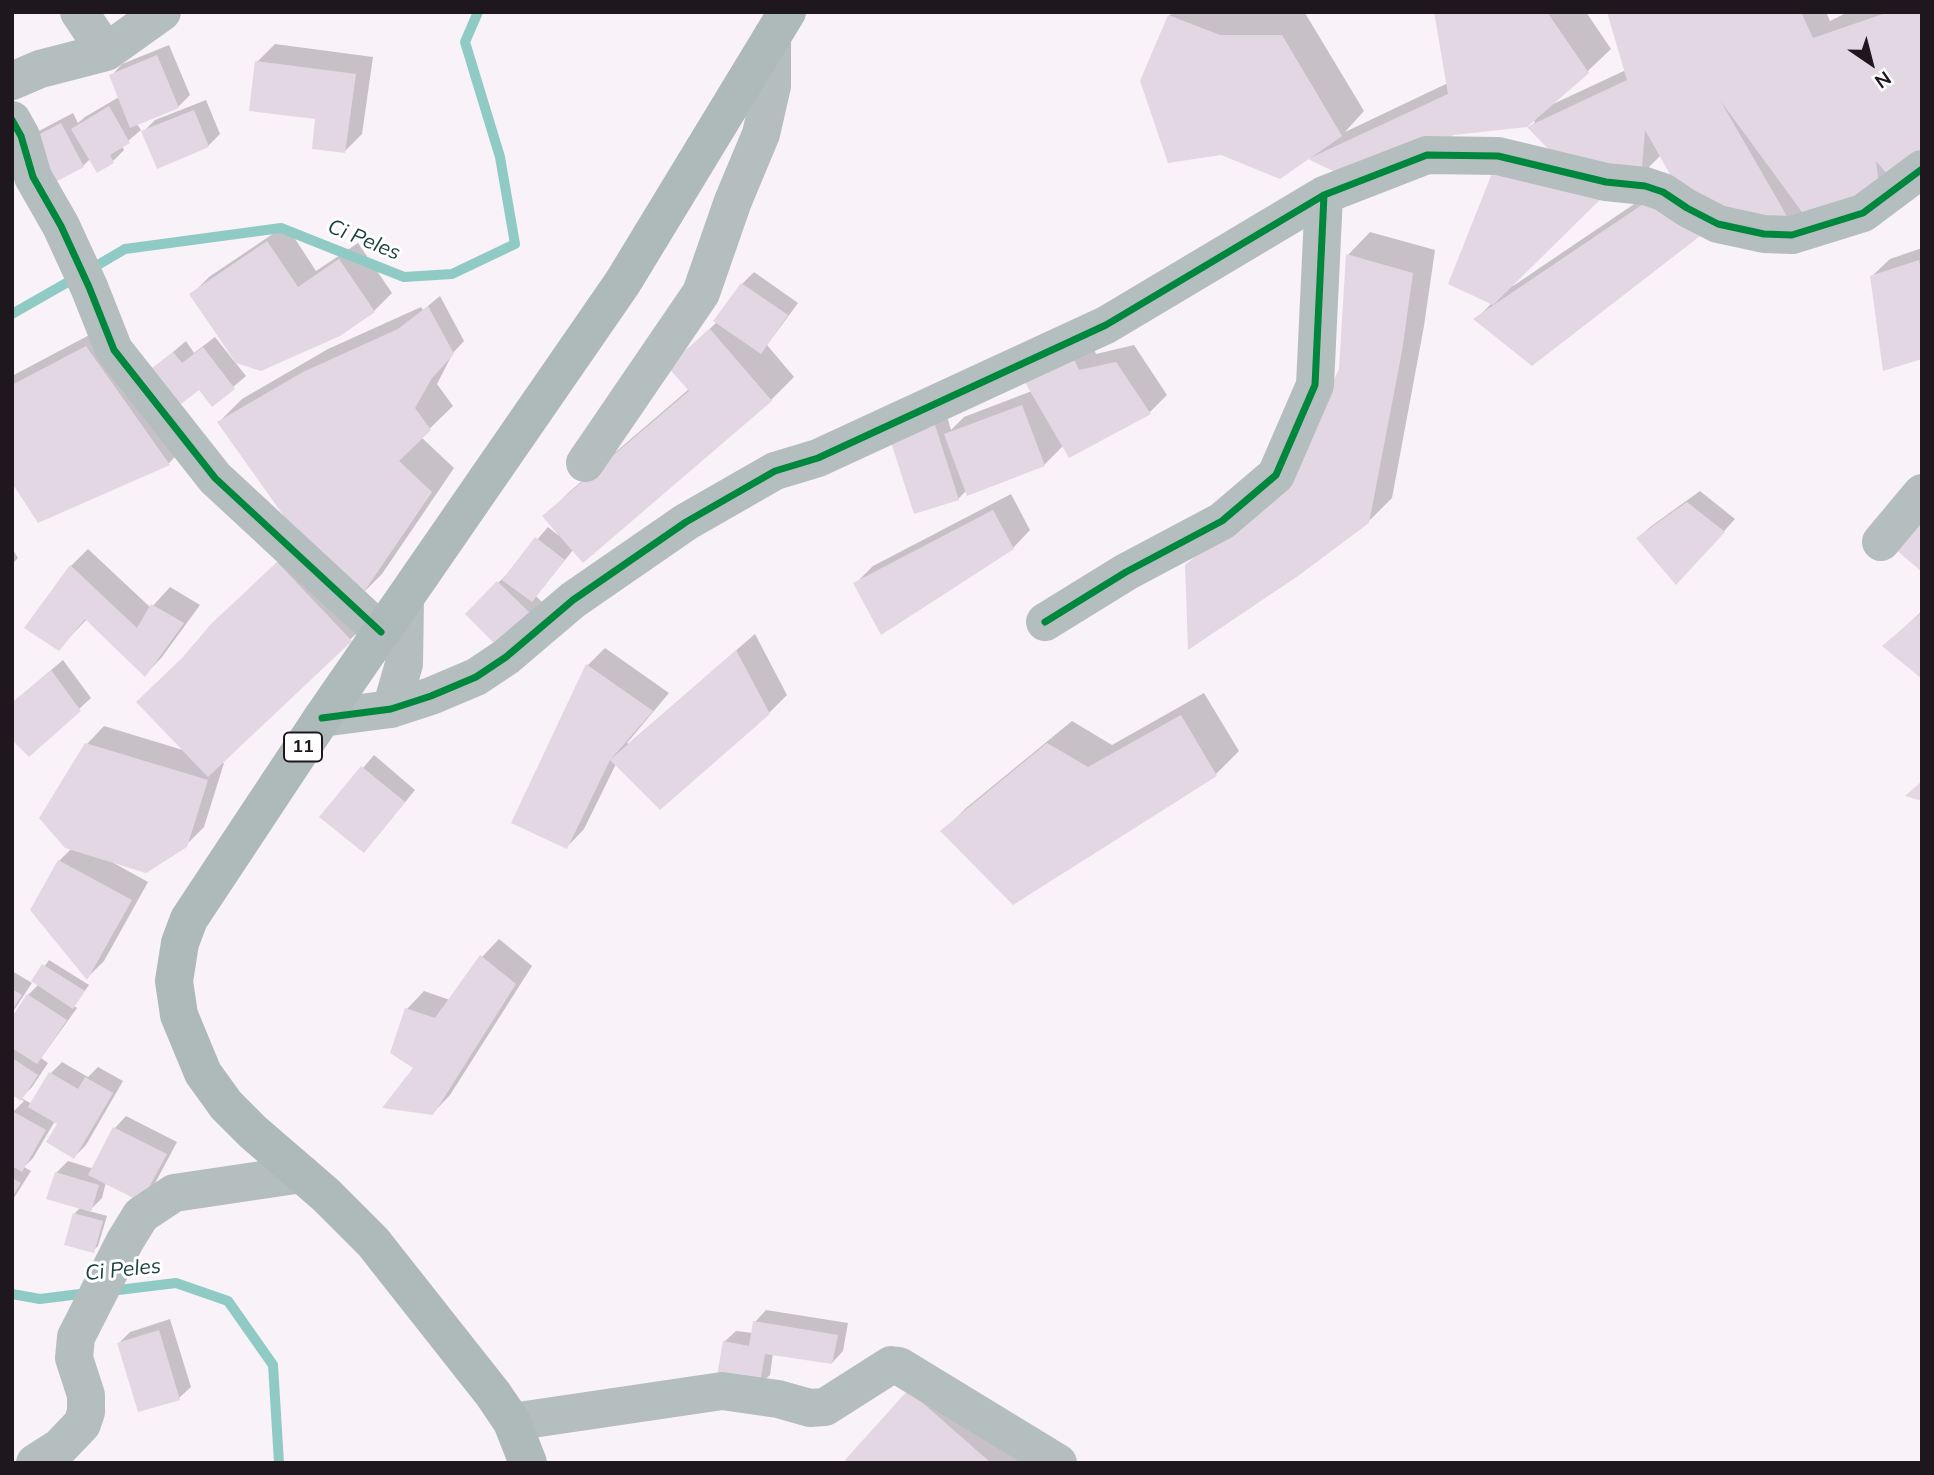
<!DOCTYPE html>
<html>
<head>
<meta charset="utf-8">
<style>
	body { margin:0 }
	#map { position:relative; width:1934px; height:1475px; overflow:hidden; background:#f9f2f9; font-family:Mulish,sans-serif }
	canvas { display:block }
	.frame { position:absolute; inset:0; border:14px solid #1f171e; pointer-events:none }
	.north { position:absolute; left:1836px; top:28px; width:70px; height:70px; -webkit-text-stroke:5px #fff; paint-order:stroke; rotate:145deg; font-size:19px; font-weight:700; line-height:28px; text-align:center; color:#1f171e }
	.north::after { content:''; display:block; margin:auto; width:24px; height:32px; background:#1f171e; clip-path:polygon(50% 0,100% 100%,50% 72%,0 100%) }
</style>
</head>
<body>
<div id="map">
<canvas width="1934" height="1475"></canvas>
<div class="frame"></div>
<div class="north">N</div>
</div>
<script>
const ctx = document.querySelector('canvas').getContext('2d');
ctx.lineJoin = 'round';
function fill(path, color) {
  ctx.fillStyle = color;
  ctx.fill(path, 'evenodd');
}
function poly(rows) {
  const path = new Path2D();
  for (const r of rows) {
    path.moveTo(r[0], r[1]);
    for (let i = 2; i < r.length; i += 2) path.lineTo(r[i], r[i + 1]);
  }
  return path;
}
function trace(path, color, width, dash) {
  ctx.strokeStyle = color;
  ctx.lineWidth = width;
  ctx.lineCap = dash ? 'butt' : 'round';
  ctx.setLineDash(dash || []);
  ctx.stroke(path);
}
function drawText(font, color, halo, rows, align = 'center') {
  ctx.font = font + ' Mulish,sans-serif';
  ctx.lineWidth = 6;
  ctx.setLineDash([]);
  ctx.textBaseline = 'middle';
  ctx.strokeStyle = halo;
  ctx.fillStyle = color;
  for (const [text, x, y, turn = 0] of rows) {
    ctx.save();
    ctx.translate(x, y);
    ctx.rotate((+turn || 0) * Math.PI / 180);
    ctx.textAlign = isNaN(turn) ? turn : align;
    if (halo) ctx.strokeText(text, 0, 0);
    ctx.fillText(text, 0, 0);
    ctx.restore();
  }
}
fill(poly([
	[1173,12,1305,13,1364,111,1345,132,1448,83,1436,12,1586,12,1611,49,1553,104,1626,70,1609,12,1826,12,1830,21,1848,12,1922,12,1922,159,1813,225,1724,213,1476,319,1492,303,1555,153,1530,127,1535,122,1533,120,1453,133,1356,180,1308,157,1169,16],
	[1661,155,1674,177,1513,286,1512,285,1625,173,1640,176],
	[275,44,373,57,362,134,345,151,317,118,257,62],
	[169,45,190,95,178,107,137,124,141,130,122,146,124,150,113,161,91,158,83,166,37,132,73,113,78,123,85,117,119,97,111,76,122,64],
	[206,100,220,134,208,146,143,132,155,120],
	[286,225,316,271,358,243,392,293,374,311,339,335,192,294,209,277],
	[1370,232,1435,250,1424,326,1392,498,1368,522,1291,476,1340,370,1348,255],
	[1922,248,1922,358,1872,276,1890,259],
	[754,272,798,303,767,345,794,377,771,400,573,550,536,596,543,603,500,647,467,614,510,571,548,527,559,536,545,516,568,493,689,389,669,366,717,322,742,284],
	[440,296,464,341,453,353,437,384,453,406,421,437,454,468,382,574,357,599,374,617,221,762,224,763,204,827,186,845,112,861,112,862,148,882,104,961,87,978,59,861,72,848,87,744,104,726,186,751,189,652,236,602,303,538,219,422,242,399,328,349,421,307,423,310],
	[110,324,146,375,186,341,194,353,215,337,246,376,212,405,199,388,170,410,192,440,169,463,12,479,12,376],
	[1090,339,1096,354,1134,345,1167,395,1150,412,1064,445,1044,465,967,490,958,499,891,437,946,412,951,430,964,417,1032,391],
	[1700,491,1735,519,1687,572,1638,538,1650,527],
	[1011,494,1030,530,1013,548,855,584,873,566],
	[12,548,18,558,12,564],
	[88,549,151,608,170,587,200,605,162,657,145,675,87,619,59,649,71,566],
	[1922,611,1922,677,1884,646],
	[755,634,787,695,769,713,616,764,584,829,567,847,588,665,605,648,669,693,627,743,628,744],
	[63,660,91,698,79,709,12,703],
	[1204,693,1239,751,1216,774,943,831,966,808,1072,721,1112,745],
	[374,755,415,790,375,839,322,817],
	[499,939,532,966,450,1095,433,1113,407,1009,424,991,450,1000,482,957],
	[49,960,89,985,74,1006,77,1008,41,1058,48,1063,32,1087,21,1098,32,1104,51,1073,62,1062,88,1077,98,1067,123,1081,86,1145,74,1157,59,1124,55,1121,33,1158,24,1167,31,1171,12,1201,12,1113,24,1101,13,1094,12,1095,12,1020,28,995,39,984,34,981],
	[12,971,32,983,12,1013],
	[126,1116,177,1142,152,1189,106,1182,102,1198,89,1211,107,1216,98,1246,93,1251,75,1213,81,1207,56,1173,68,1161,94,1169,115,1128],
	[766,1310,848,1323,843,1351,832,1363,773,1353,770,1375,758,1386,724,1342,736,1331,753,1333,755,1322],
	[170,1319,191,1387,179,1398,119,1343,130,1332],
	[932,1368,1039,1463,851,1463]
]), '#0003');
trace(poly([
	[91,269,125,249,281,228,404,277,452,274,515,244,500,157,465,42,478,12],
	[12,314,75,278],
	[110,1291,176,1283,228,1301,273,1365,279,1463],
	[12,1294,40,1299,88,1293]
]), '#8fcbc4', 10);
fill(poly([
	[1434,12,1547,12,1589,73,1527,127,1627,80,1607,12,1801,12,1813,38,1889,12,1922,12,1922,161,1894,182,1876,161,1880,194,1813,227,1720,100,1796,232,1688,206,1645,130,1641,178,1560,161,1527,127,1454,135,1356,182,1308,159,1448,94],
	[1168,15,1220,35,1282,35,1342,136,1280,179,1221,155,1168,163,1140,81],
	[157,55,179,108,130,128,109,75],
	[255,61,356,74,345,153,312,149,315,119,249,111],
	[109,106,130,143,110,155,114,163,97,173,71,129],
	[194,110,209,147,157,169,141,131],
	[61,123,84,167,46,187,23,143],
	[1498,158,1609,191,1493,305,1448,284],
	[1658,194,1713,226,1532,366,1473,319],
	[267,241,298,287,339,259,375,312,340,336,261,371,236,363,189,294],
	[1346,254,1413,273,1402,351,1369,523,1298,576,1188,650,1185,565,1286,482,1339,369],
	[1919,260,1922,276,1922,359,1883,371,1870,276],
	[741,283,788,315,761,354,713,321],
	[428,306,454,354,432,378,415,408,431,430,399,461,432,492,359,599,293,529,217,422,303,372,398,329],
	[710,329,772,401,583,563,542,516,689,391,667,366],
	[86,346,170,465,38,523,12,483,12,385],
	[203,347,235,389,212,407,199,390,172,411,144,374,173,352,182,363],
	[1072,355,1079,370,1116,362,1151,414,1069,458,1023,379],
	[1022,405,1045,466,967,496,944,434],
	[934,422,959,500,914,514,889,436],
	[1687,502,1725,532,1676,585,1636,538],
	[1922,508,1922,572,1888,543],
	[993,510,1014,549,881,635,853,583],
	[535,537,565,560,532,602,502,580],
	[277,562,352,641,208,777,136,702,182,658,211,624],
	[70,565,137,628,151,604,184,623,145,677,85,619,59,651,24,628],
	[497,581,533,616,500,649,465,614],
	[1922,612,1922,679,1882,646],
	[736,650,770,714,660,810,610,760,567,849,511,823,586,664,653,711,610,760],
	[51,670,81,711,29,757,12,740,12,703],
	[1181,715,1217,776,1013,905,940,831,1047,743,1088,767],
	[85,743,208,780,187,847,146,873,65,848,39,818],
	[361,766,405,802,364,853,319,817],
	[1922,781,1922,801,1905,796],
	[58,860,132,900,87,980,30,910],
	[480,955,516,984,433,1115,382,1108,413,1068,390,1053,405,1008,435,1018],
	[42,964,85,991,73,1009,31,981],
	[12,989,22,995,12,1010],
	[27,994,67,1020,37,1064,12,1048,12,1017],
	[12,1058,38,1075,21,1101,12,1095],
	[49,1072,78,1089,85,1077,113,1093,74,1159,46,1142,57,1124,28,1107],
	[12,1111,46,1130,22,1172,12,1166],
	[113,1127,167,1154,141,1202,88,1175],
	[55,1172,99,1185,91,1212,46,1199],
	[12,1178,21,1183,12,1197],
	[73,1213,103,1221,94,1253,64,1245],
	[753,1321,838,1335,832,1364,765,1354,759,1388,716,1381,723,1341,749,1346],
	[159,1330,180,1400,138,1412,117,1343],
	[908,1390,991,1463,848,1463,845,1460]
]), '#e4d7e4');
trace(poly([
	[79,12,106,52],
	[12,81,40,69,106,52,162,12],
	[12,120,21,136,33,177,61,226,89,287,114,350,215,478,381,632],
	[585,463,701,293,733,201,761,134,772,86,772,37],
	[1881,542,1922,493],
	[1045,622,1126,572,1222,521,1276,475,1315,385,1324,195],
	[391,709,404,664,405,599],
	[322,718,391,709,431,696,476,677,506,657,573,600,686,522,775,471,818,458,1106,325,1324,195,1427,155,1498,156,1606,182,1645,186,1663,192,1687,208,1718,224,1764,234,1792,235,1863,213,1922,169],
	[512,1422,722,1391,778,1399,810,1408,825,1407,891,1365,899,1366,1058,1463],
	[35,1463,60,1447,82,1424,86,1412,86,1395,74,1358,76,1337,125,1241,141,1215,174,1193,302,1174]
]), '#b5bebe', 38);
trace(poly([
	[528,1463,512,1422,493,1394,373,1242,326,1195,253,1132,226,1105,203,1073,179,1015,174,981,180,943,189,919,322,718,623,282,787,12]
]), '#aebaba', 38);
trace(poly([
	[12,120,21,136,33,177,61,226,89,287,114,350,215,478,381,632],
	[1045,622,1126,572,1222,521,1276,475,1315,385,1324,195],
	[322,718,391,709,431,696,476,677,506,657,573,600,686,522,775,471,818,458,1106,325,1324,195,1427,155,1498,156,1606,182,1645,186,1663,192,1687,208,1718,224,1764,234,1792,235,1863,213,1922,169]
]), '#00873e', 7);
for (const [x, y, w] of [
	[303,747,38]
]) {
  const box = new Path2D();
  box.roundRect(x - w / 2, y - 14.5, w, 29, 5);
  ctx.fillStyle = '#fff';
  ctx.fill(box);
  trace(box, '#1f171e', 2);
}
drawText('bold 18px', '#1f171e', null, [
	["11",303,747]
]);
drawText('italic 21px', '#1a433e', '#fff', [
	["Ci Peles",364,240,22],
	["Ci Peles",123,1270,-6]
]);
</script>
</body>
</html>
